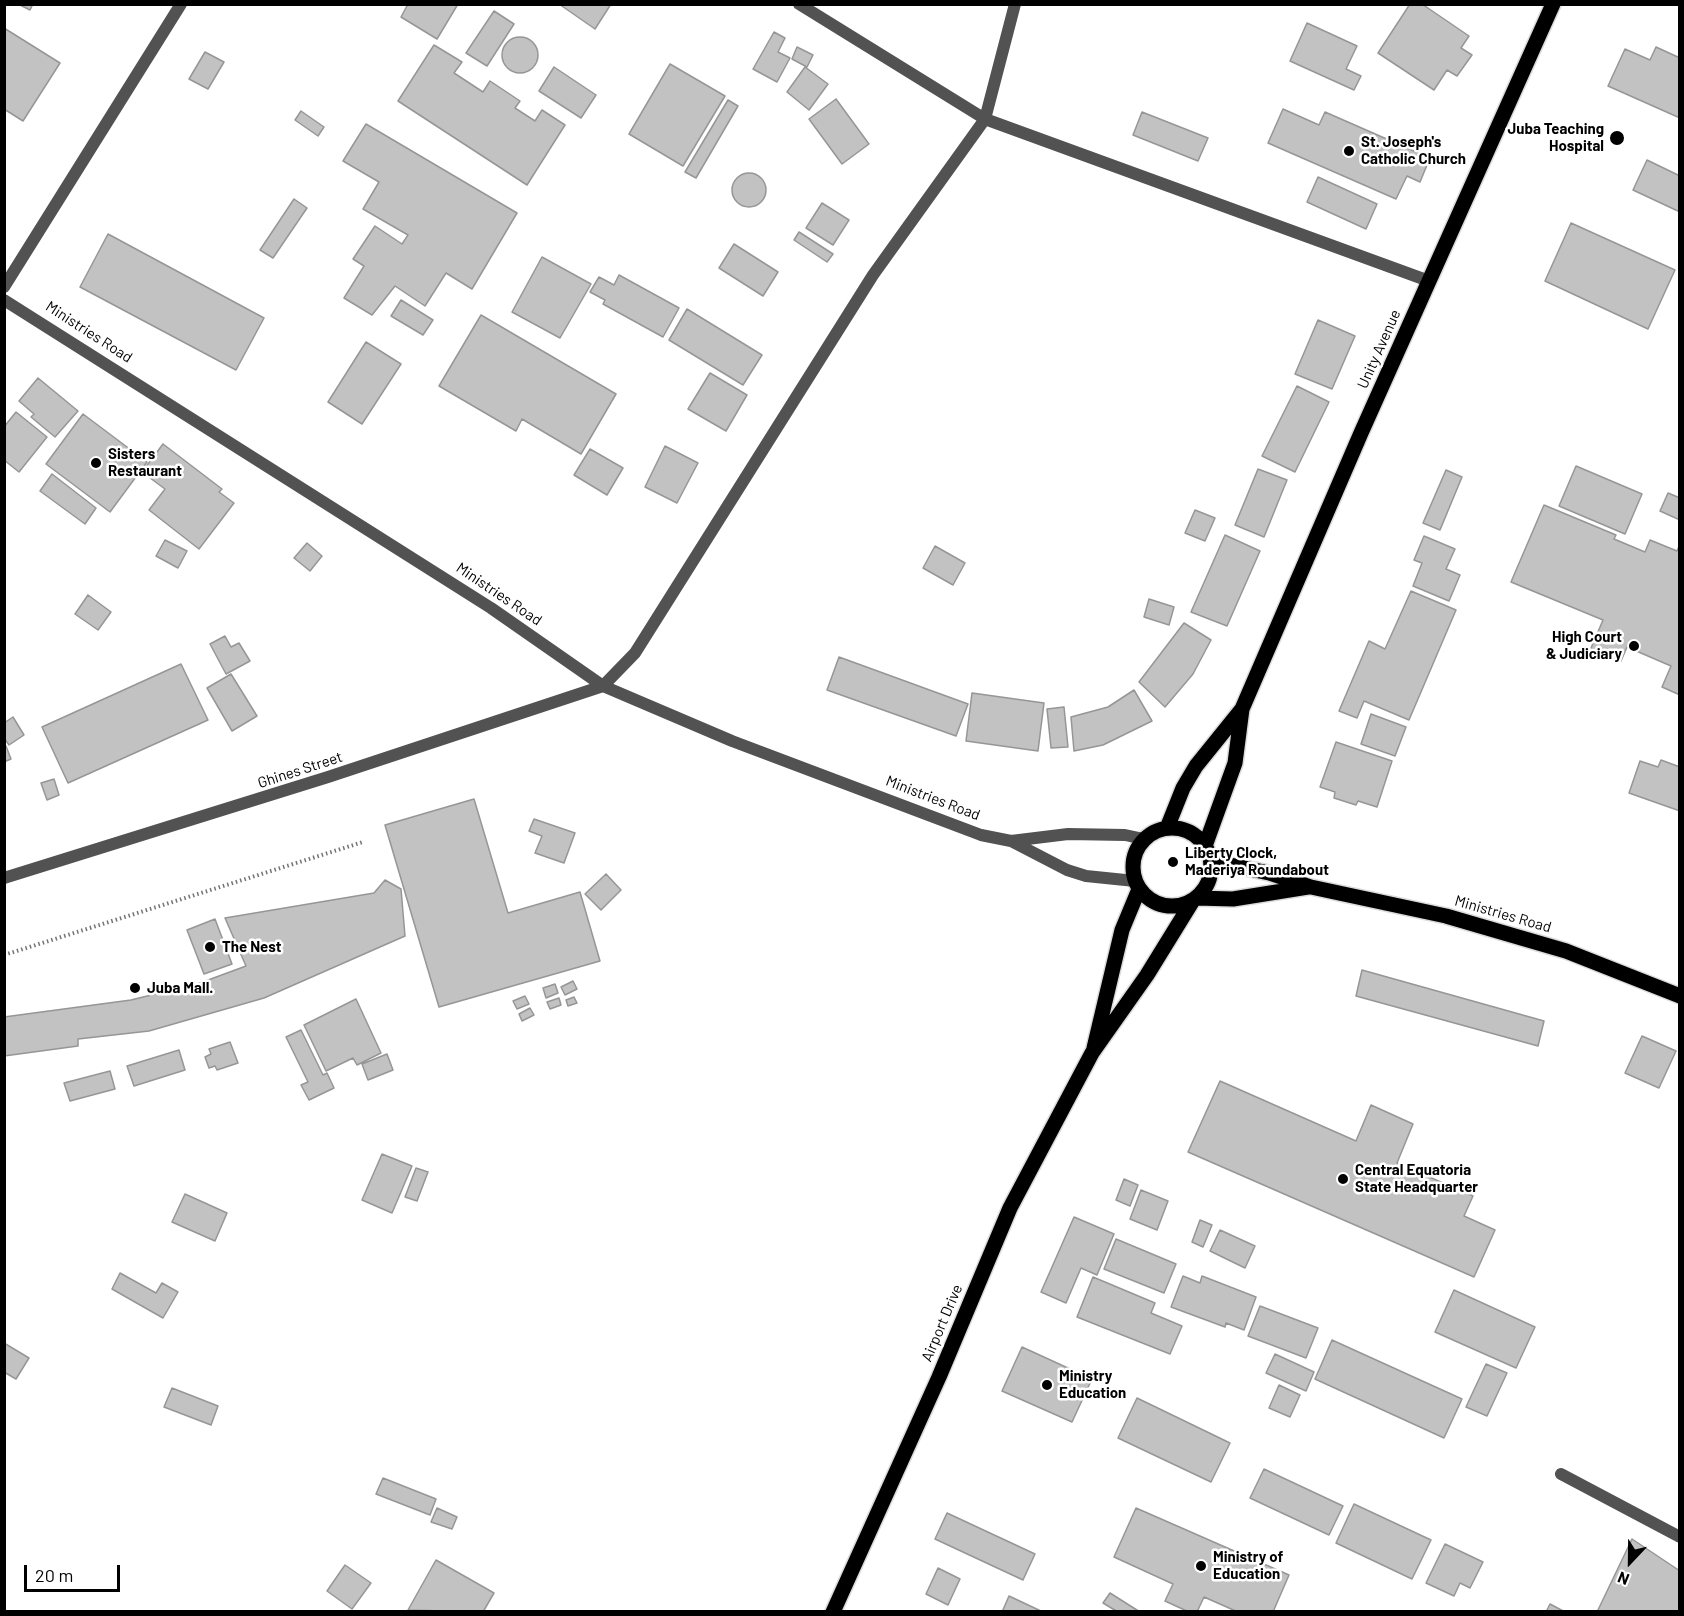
<!DOCTYPE html>
<html>
<head>
<meta charset="utf-8">
<style>
	body { margin:0 }
	#map { position:relative; width:1684px; height:1616px; overflow:hidden; background:#fff; font-family:Barlow,sans-serif }
	canvas { display:block }
	.frame { position:absolute; inset:0; border:6px solid #000; pointer-events:none }
	.north { position:absolute; left:1600px; top:1532px; width:60px; height:60px; -webkit-text-stroke:4px #fff; paint-order:stroke; rotate:202deg; font-size:16px; font-weight:700; line-height:24px; text-align:center; color:#000 }
	.north::after { content:''; display:block; margin:auto; width:21px; height:27px; background:#000; clip-path:polygon(50% 0,100% 100%,50% 72%,0 100%) }
	.scale { position:absolute; left:24px; top:1565px; width:96px; height:27px; box-sizing:border-box; border:3px solid #000; border-top:0; padding-left:8px; font-size:18px; line-height:21px; white-space:nowrap; color:#000; -webkit-text-stroke:4px #fff; paint-order:stroke }
</style>
</head>
<body>
<div id="map">
<canvas width="1684" height="1616"></canvas>
<div class="frame"></div>
<div class="north">N</div>
<div class="scale">20 m</div>
</div>
<script>
const ctx = document.querySelector('canvas').getContext('2d');
ctx.lineJoin = 'round';
function fill(path, color) {
  ctx.fillStyle = color;
  ctx.fill(path, 'evenodd');
}
function poly(rows) {
  const path = new Path2D();
  for (const r of rows) {
    if (r.length === 3) {
      path.moveTo(r[0] + r[2], r[1]);
      path.arc(r[0], r[1], r[2], 0, 2 * Math.PI);
      continue;
    }
    path.moveTo(r[0], r[1]);
    for (let i = 2; i < r.length; i += 2) path.lineTo(r[i], r[i + 1]);
  }
  return path;
}
function trace(path, color, width, dash) {
  ctx.strokeStyle = color;
  ctx.lineWidth = width;
  ctx.lineCap = dash ? 'butt' : 'round';
  ctx.setLineDash(dash || []);
  ctx.stroke(path);
}
function drawText(font, color, halo, rows, align = 'center') {
  ctx.font = font + ' Barlow,sans-serif';
  ctx.lineWidth = 5;
  ctx.setLineDash([]);
  ctx.textBaseline = 'middle';
  ctx.strokeStyle = halo;
  ctx.fillStyle = color;
  for (const [text, x, y, turn = 0] of rows) {
    ctx.save();
    ctx.translate(x, y);
    ctx.rotate((+turn || 0) * Math.PI / 180);
    ctx.textAlign = isNaN(turn) ? turn : align;
    if (halo) ctx.strokeText(text, 0, 0);
    ctx.fillText(text, 0, 0);
    ctx.restore();
  }
}
const building = poly([
	[18,4,33,4,30,10,18,4],
	[408,4,458,4,437,39,401,17,408,4],
	[559,4,611,4,595,29,559,4],
	[1410,4,1422,4,1469,36,1461,48,1472,55,1457,76,1447,70,1434,90,1378,53,1410,4],
	[494,11,514,24,487,66,466,53,494,11],
	[1307,23,1357,46,1346,69,1361,76,1354,90,1290,61,1307,23],
	[4,28,60,63,23,121,4,109,4,28],
	[774,32,785,38,778,52,790,58,777,82,753,69,774,32],
	[520,55,18],
	[434,45,462,62,454,73,483,92,490,81,520,101,515,108,535,121,542,110,565,125,527,185,398,101,434,45],
	[797,47,813,55,807,67,792,59,797,47],
	[1656,47,1680,58,1680,118,1608,86,1625,49,1650,60,1656,47],
	[205,52,224,62,208,89,189,79,205,52],
	[670,64,725,96,683,166,629,134,670,64],
	[554,67,596,95,581,118,539,91,554,67],
	[805,67,828,84,809,110,787,92,805,67],
	[836,99,869,144,842,164,809,119,836,99],
	[728,100,738,106,696,178,685,172,728,100],
	[1283,109,1319,125,1325,112,1430,158,1420,182,1407,176,1396,199,1268,143,1283,109],
	[301,111,324,127,318,136,295,120,301,111],
	[1142,112,1208,138,1198,161,1133,135,1142,112],
	[366,124,517,213,472,289,446,273,425,306,395,286,372,315,344,298,364,266,353,259,375,226,402,244,408,235,363,209,379,182,343,161,366,124],
	[1647,160,1680,176,1680,212,1633,190,1647,160],
	[749,190,17],
	[1318,177,1377,204,1366,229,1307,202,1318,177],
	[294,199,307,208,273,258,260,250,294,199],
	[822,203,849,220,833,245,806,228,822,203],
	[1571,223,1675,270,1648,329,1545,281,1571,223],
	[799,232,833,254,827,262,794,240,799,232],
	[108,234,264,318,236,370,80,287,108,234],
	[734,244,778,272,763,296,719,268,734,244],
	[542,257,591,284,560,338,512,312,542,257],
	[619,275,679,308,663,337,603,304,605,300,590,292,599,277,614,285,619,275],
	[401,300,433,320,423,335,391,316,401,300],
	[687,309,762,355,743,385,669,340,687,309],
	[481,315,616,394,581,454,522,419,516,431,439,386,481,315],
	[1318,320,1355,336,1332,389,1295,374,1318,320],
	[366,342,401,364,362,424,328,402,366,342],
	[710,373,747,395,726,431,688,409,710,373],
	[38,378,78,411,55,437,31,417,34,414,19,401,38,378],
	[1297,386,1329,402,1295,472,1262,456,1297,386],
	[16,412,47,437,19,472,4,460,4,427,16,412],
	[83,414,147,462,110,512,46,464,83,414],
	[163,444,222,489,219,492,234,503,199,549,149,510,165,489,142,472,163,444],
	[665,446,698,463,677,503,645,487,665,446],
	[590,449,623,468,607,495,574,475,590,449],
	[1576,466,1642,494,1625,534,1559,506,1576,466],
	[1258,469,1287,480,1264,537,1235,525,1258,469],
	[1446,470,1462,477,1440,530,1423,523,1446,470],
	[52,474,96,508,85,524,40,491,52,474],
	[1668,493,1680,498,1680,520,1660,511,1668,493],
	[1544,505,1616,535,1614,539,1645,552,1650,540,1677,551,1680,544,1680,695,1662,687,1671,666,1627,647,1621,661,1591,648,1603,620,1511,582,1544,505],
	[1195,510,1215,518,1205,541,1185,533,1195,510],
	[1225,535,1260,551,1227,626,1191,612,1225,535],
	[1424,536,1455,549,1446,569,1460,575,1449,601,1413,586,1422,563,1414,560,1424,536],
	[165,540,187,551,178,568,156,556,165,540],
	[307,543,322,556,310,571,294,558,307,543],
	[935,546,965,563,953,585,923,568,935,546],
	[1411,591,1456,610,1409,720,1364,701,1357,718,1339,711,1369,641,1385,649,1411,591],
	[88,595,111,612,98,630,75,614,88,595],
	[1149,599,1174,607,1169,625,1144,617,1149,599],
	[1184,623,1211,640,1193,674,1165,707,1139,682,1184,623],
	[225,636,231,647,239,643,250,661,226,674,210,644,225,636],
	[839,657,968,704,956,736,827,690,839,657],
	[181,664,208,720,68,783,42,727,181,664],
	[231,674,257,716,232,731,207,688,231,674],
	[1134,690,1152,721,1103,745,1074,751,1071,717,1108,707,1134,690],
	[972,693,1044,703,1038,751,966,741,972,693],
	[1064,707,1068,747,1051,748,1047,709,1064,707],
	[1371,714,1406,727,1395,756,1361,744,1371,714],
	[13,717,24,735,9,745,4,738,4,723,13,717],
	[1336,742,1392,761,1377,807,1358,801,1356,805,1334,798,1335,792,1320,787,1336,742],
	[6,746,11,759,4,762,4,747,6,746],
	[1661,760,1680,767,1680,811,1629,793,1640,761,1658,767,1661,760],
	[54,779,59,795,47,800,41,783,54,779],
	[474,799,508,913,580,892,600,961,439,1007,385,825,474,799],
	[534,819,575,833,564,863,535,853,542,836,529,831,534,819],
	[606,874,621,890,601,910,585,894,606,874],
	[385,880,401,889,405,936,264,998,149,1031,78,1039,78,1046,4,1056,4,1017,131,1000,200,983,246,966,225,918,374,893,385,880],
	[215,919,232,964,204,974,187,930,215,919],
	[1362,970,1544,1021,1538,1046,1356,996,1362,970],
	[573,981,577,989,565,995,561,987,573,981],
	[555,984,558,993,546,998,543,988,555,984],
	[525,996,529,1004,517,1009,513,1001,525,996],
	[574,997,577,1003,568,1006,566,1000,574,997],
	[559,998,561,1005,550,1009,547,1002,559,998],
	[356,999,381,1053,357,1065,353,1058,326,1071,304,1025,356,999],
	[530,1008,534,1015,522,1021,519,1014,530,1008],
	[301,1030,323,1075,327,1073,334,1088,309,1100,301,1085,308,1082,286,1037,301,1030],
	[1642,1036,1676,1051,1659,1088,1625,1073,1642,1036],
	[230,1042,238,1063,217,1070,215,1066,209,1068,205,1057,211,1054,209,1049,230,1042],
	[179,1050,185,1070,134,1086,127,1066,179,1050],
	[387,1054,393,1070,368,1080,362,1064,387,1054],
	[110,1071,115,1089,70,1101,64,1083,110,1071],
	[1220,1081,1356,1141,1371,1105,1413,1124,1397,1163,1473,1196,1464,1216,1495,1230,1474,1277,1188,1152,1220,1081],
	[382,1154,412,1166,392,1213,362,1200,382,1154],
	[416,1168,428,1172,417,1201,405,1197,416,1168],
	[1124,1179,1138,1185,1130,1206,1116,1200,1124,1179],
	[1141,1190,1168,1201,1157,1230,1130,1219,1141,1190],
	[185,1194,227,1213,215,1241,172,1222,185,1194],
	[1074,1217,1114,1234,1097,1275,1081,1268,1066,1303,1041,1292,1074,1217],
	[1200,1220,1212,1225,1203,1247,1192,1242,1200,1220],
	[1220,1230,1255,1246,1245,1268,1210,1251,1220,1230],
	[1116,1239,1176,1264,1164,1293,1104,1269,1116,1239],
	[120,1273,156,1293,162,1283,178,1292,163,1318,112,1289,120,1273],
	[1183,1276,1200,1283,1202,1276,1256,1297,1244,1330,1226,1323,1225,1327,1171,1307,1183,1276],
	[1093,1277,1155,1303,1151,1313,1182,1326,1170,1354,1077,1317,1093,1277],
	[1454,1290,1535,1327,1516,1368,1435,1332,1454,1290],
	[1260,1306,1318,1328,1306,1358,1248,1336,1260,1306],
	[1332,1340,1462,1399,1444,1438,1315,1379,1332,1340],
	[4,1343,29,1358,16,1379,4,1372,4,1343],
	[1022,1347,1092,1379,1072,1422,1002,1391,1022,1347],
	[1275,1354,1314,1372,1306,1391,1266,1373,1275,1354],
	[1486,1364,1507,1373,1487,1416,1466,1407,1486,1364],
	[1279,1385,1300,1395,1290,1417,1269,1408,1279,1385],
	[172,1388,218,1406,211,1425,164,1407,172,1388],
	[1137,1398,1230,1443,1211,1482,1118,1438,1137,1398],
	[1264,1469,1343,1506,1329,1535,1250,1498,1264,1469],
	[383,1478,436,1499,430,1515,376,1494,383,1478],
	[1354,1504,1431,1540,1412,1579,1336,1543,1354,1504],
	[437,1508,457,1517,452,1529,431,1522,437,1508],
	[1136,1508,1289,1575,1273,1612,1238,1612,1204,1597,1197,1612,1189,1612,1165,1601,1173,1584,1114,1557,1136,1508],
	[947,1513,1035,1554,1023,1580,935,1539,947,1513],
	[1632,1539,1680,1571,1680,1612,1597,1612,1632,1539],
	[1445,1544,1483,1562,1470,1588,1460,1583,1454,1596,1426,1583,1445,1544],
	[436,1560,494,1593,483,1612,408,1610,436,1560],
	[345,1565,371,1583,352,1609,327,1591,345,1565],
	[938,1568,960,1579,948,1605,926,1594,938,1568],
	[1110,1593,1140,1612,1118,1612,1103,1603,1110,1593],
	[1009,1596,1043,1612,1002,1612,1009,1596],
	[1550,1604,1565,1612,1546,1612,1550,1604]
]);
fill(building, '#c2c2c2');
trace(building, '#969696', 1.5);
const primary = poly([
	[1172,867,39],
	[1167,828,1183,788,1196,766,1242,709],
	[1205,846,1235,763,1242,709,1361,433,1553,4],
	[1211,861,1269,873,1311,887,1446,916,1566,951,1680,996],
	[1196,898,1233,899,1308,887],
	[1094,1048,1122,930,1139,889],
	[833,1612,939,1377,1010,1208,1092,1053,1147,975,1192,902]
]);
trace(primary, '#dbdbdb', 18);
trace(poly([
	[4,955,363,842]
]), '#747474', 4, [1.5, 3]);
trace(poly([
	[799,4,985,119,1429,281],
	[4,287,181,4],
	[4,878,328,777,603,686,635,653,873,275,985,119,1015,4],
	[1561,1474,1680,1537]
]), '#525252', 12);
trace(poly([
	[4,300,491,608,603,686,732,741,981,835,1011,841,1068,834,1125,835,1144,839],
	[1011,841,1067,870,1086,876,1135,881]
]), '#525252', 12);
trace(primary, '#000', 15);
for (const [x, y, r, color] of [
	[1617,138,8,"#000"],
	[1349,151,6,"#000"],
	[96,463,6,"#000"],
	[1634,646,6,"#000"],
	[1173,862,6,"#000"],
	[210,947,6,"#000"],
	[135,988,6,"#000"],
	[1343,1179,6,"#000"],
	[1047,1385,6,"#000"],
	[1201,1566,6,"#000"]
]) {
  const dot = new Path2D();
  dot.arc(x, y, r, 0, 2 * Math.PI);
  ctx.fillStyle = color;
  ctx.fill(dot);
  trace(dot, '#fff', 2);
}
drawText('bold 15px', '#000', '#fff', [
	["Juba Teaching",1604,129,"right"],
	["Hospital",1604,146,"right"],
	["St. Joseph's",1361,142],
	["Catholic Church",1361,159],
	["Sisters",108,454],
	["Restaurant",108,471],
	["High Court",1622,637,"right"],
	["& Judiciary",1622,654,"right"],
	["Liberty Clock,",1185,853],
	["Maderiya Roundabout",1185,870],
	["The Nest",222,947],
	["Juba Mall.",147,988],
	["Central Equatoria",1355,1170],
	["State Headquarter",1355,1187],
	["Ministry",1059,1376],
	["Education",1059,1393],
	["Ministry of",1213,1557],
	["Education",1213,1574]
], 'left');
drawText('15px', '#000', '#fff', [
	["Ministries Road",89,332,33],
	["Unity Avenue",1379,349,-66],
	["Ministries Road",499,594,34],
	["Ghines Street",300,770,-18],
	["Ministries Road",933,798,21],
	["Ministries Road",1503,914,16],
	["Airport Drive",942,1323,-67]
]);
</script>
</body>
</html>
